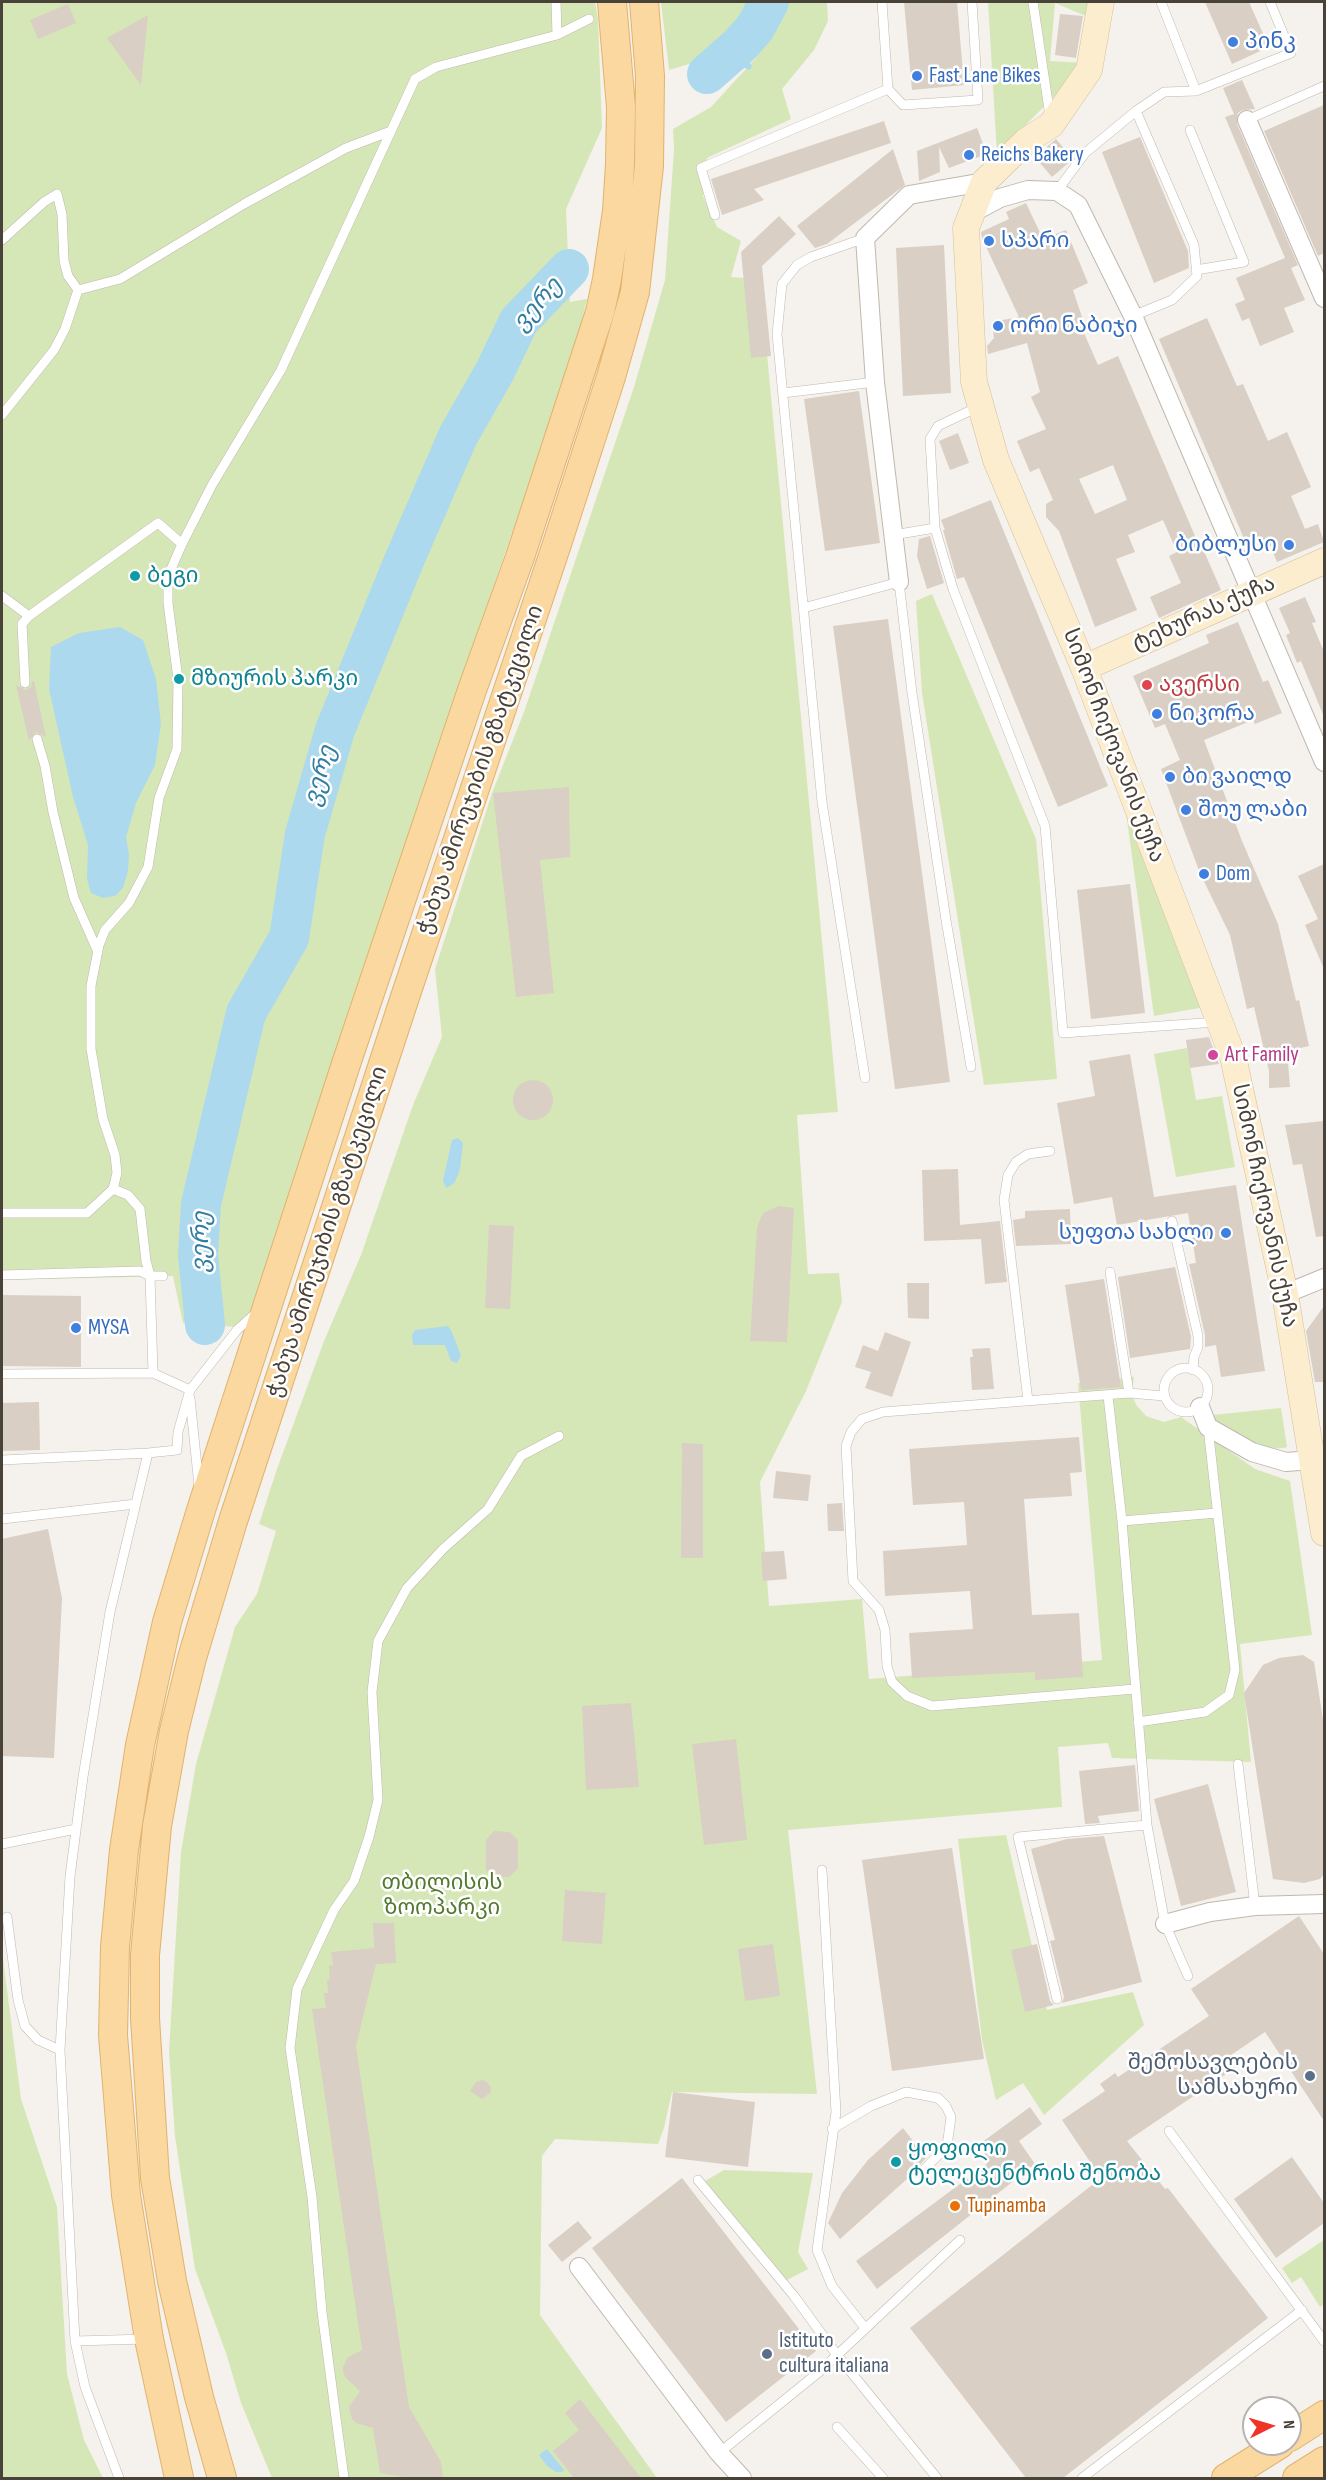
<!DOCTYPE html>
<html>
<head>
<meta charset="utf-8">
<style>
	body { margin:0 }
	#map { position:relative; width:1326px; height:2480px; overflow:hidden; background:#f5f1ec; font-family:"Sofia Sans Condensed",sans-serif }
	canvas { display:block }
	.frame { position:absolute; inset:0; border:3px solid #494239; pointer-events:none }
	.north { position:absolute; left:1242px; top:2396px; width:60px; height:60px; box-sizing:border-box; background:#fff; border:2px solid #b6b3b0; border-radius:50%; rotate:85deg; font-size:16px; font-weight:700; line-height:24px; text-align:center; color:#494239 }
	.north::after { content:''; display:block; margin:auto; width:21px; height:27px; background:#f13227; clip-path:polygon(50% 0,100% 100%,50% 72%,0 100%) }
</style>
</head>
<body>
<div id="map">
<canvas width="1326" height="2480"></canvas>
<div class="frame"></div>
<div class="north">N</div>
</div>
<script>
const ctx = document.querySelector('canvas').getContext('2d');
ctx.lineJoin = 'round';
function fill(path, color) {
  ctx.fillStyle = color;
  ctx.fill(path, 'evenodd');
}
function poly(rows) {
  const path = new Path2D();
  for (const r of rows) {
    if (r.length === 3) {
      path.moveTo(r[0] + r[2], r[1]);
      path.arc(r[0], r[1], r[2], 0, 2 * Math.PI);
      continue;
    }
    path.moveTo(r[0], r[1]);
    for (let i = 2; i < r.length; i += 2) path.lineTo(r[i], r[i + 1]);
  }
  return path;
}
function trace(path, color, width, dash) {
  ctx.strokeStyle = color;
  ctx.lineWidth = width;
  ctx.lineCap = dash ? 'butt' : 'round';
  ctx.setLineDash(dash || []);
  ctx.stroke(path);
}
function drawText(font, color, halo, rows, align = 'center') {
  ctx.font = font + ' "Sofia Sans Condensed","Noto Sans Georgian",sans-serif';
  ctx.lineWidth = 5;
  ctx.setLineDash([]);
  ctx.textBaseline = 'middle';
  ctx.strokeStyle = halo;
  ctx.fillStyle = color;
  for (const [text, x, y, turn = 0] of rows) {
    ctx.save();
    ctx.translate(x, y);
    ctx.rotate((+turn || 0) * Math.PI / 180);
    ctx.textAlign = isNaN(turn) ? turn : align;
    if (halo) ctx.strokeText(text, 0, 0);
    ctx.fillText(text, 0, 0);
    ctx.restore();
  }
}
fill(poly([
	[2,2,595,2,598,19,602,128,566,209,570,302,587,299,575,349,348,1011,248,1328,183,1323,173,1276,2,1280],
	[661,2,753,2,736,37,712,57,669,70],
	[782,2,827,2,828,21,814,50,782,89,791,119,707,158,703,196,717,227,741,241,731,277,760,279,838,1112,797,1115,808,1274,839,1273,842,1302,806,1391,760,1482,769,1606,862,1599,869,1679,1102,1660,1078,1383,1134,1377,1132,1390,1133,1398,1137,1406,1146,1416,1164,1422,1181,1417,1255,1469,1290,1481,1312,1635,1240,1644,1251,1762,1112,1758,1108,1743,1058,1747,1062,1807,788,1830,817,2094,672,2092,664,2128,658,2144,555,2139,542,2156,540,2315,657,2478,272,2478,241,2403,226,2353,195,2269,175,2136,169,2051,181,1852,196,1764,235,1627,257,1594,276,1531,259,1524,277,1469,324,1341,361,1255,413,1105,442,1037,435,969,492,793,524,712,634,387,665,280,674,149,673,129,711,107,755,59],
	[988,2,1088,2,1095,18,1086,64,997,154],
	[1055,3,1093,19,1085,63,1050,61],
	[932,594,1036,839,1057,1079,984,1085,922,693,916,601],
	[1123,791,1205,1007,1154,1016],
	[1187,1048,1196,1100,1222,1096,1235,1167,1176,1177,1154,1054],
	[1281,1408,1287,1447,1284,1448,1261,1449,1202,1416],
	[1006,1835,1047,2010,1133,1992,1144,2025,1044,2115,1023,2083,996,2100,982,2040,958,1839],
	[2,1951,21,2099,57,2207,67,2374,84,2440,103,2478,2,2478],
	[724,2170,813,2173,798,2252,808,2269,785,2281,705,2181],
	[1324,2240,1324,2304,1320,2307,1301,2277,1292,2283,1282,2268]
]), '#d6e7b7');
fill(poly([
	[120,627,143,640,156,679,161,724,155,765,136,803,126,837,129,854,128,871,123,888,115,896,103,898,91,893,87,879,88,845,73,797,49,689,51,647,79,633],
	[458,1138,463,1143,460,1169,455,1182,447,1188,445,1186,443,1180,452,1140],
	[448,1326,452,1332,461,1356,457,1363,451,1361,445,1345,413,1345,412,1335,415,1330],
	[547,2449,564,2470,562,2472,556,2472,547,2466,539,2455]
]), '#acd9ee');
trace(poly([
	[733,52,748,66]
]), '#acd9ee', 7);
trace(poly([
	[707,74,739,46,755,28,769,2],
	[205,1325,198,1255,201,1204,246,1013,289,938,305,834,335,730,403,563,458,436,495,371,519,321,569,269]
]), '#acd9ee', 40);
fill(poly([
	[904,2,957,2,964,85,912,90],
	[1205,2,1249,2,1269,47,1232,64],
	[68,4,76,23,38,39,30,20],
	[1060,14,1083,16,1076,58,1055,55],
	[148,15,141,85,107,38],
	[1242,80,1255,109,1243,110,1238,113,1237,124,1298,265,1291,268,1305,300,1284,308,1294,332,1260,346,1249,318,1242,321,1235,304,1245,300,1236,278,1285,258,1225,117,1234,114,1223,88],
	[1324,105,1324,253,1318,256,1264,131],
	[884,121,891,143,754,189,764,200,722,215,711,179],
	[977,128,987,154,949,168,939,147,940,172,919,181,917,151],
	[1140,137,1188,251,1189,268,1154,283,1102,152],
	[1056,139,1073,159,1052,177,1035,157],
	[893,149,905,185,827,244,815,248,797,226],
	[1026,203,1043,239,1066,230,1088,283,1073,290,1084,323,1080,324,1098,365,1118,356,1198,543,1200,542,1221,590,1159,618,1150,597,1181,583,1169,556,1177,552,1163,520,1128,535,1135,552,1116,559,1137,610,1095,627,1059,531,1046,517,1046,504,1053,500,1039,468,1030,472,1017,441,1046,429,1031,397,1040,392,1027,343,988,354,987,346,994,338,992,322,1019,317,982,238,981,232,1009,219,1006,212],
	[1113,465,1127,500,1095,514,1079,479],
	[779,216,796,234,762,266,771,356,751,358,741,252],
	[944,245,951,393,903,396,896,248],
	[1207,318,1237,386,1243,384,1268,441,1287,432,1311,487,1291,496,1305,529,1318,524,1324,542,1277,562,1268,540,1248,548,1159,339],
	[859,391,880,543,825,551,804,399],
	[958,433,969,463,950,470,939,441],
	[991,500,1108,786,1058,807,964,577,957,579,943,530,945,530,941,520],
	[930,536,944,583,927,589,917,556,919,539],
	[1305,597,1316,622,1312,623,1324,652,1324,717,1301,661,1297,663,1286,635,1290,633,1279,608],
	[888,619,950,1082,895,1089,833,626],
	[1238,622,1263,682,1268,680,1282,713,1255,724,1253,720,1204,740,1242,841,1278,924,1296,1001,1299,1000,1309,1046,1287,1051,1290,1087,1269,1088,1269,1071,1254,1007,1247,1009,1230,935,1200,873,1161,769,1180,760,1165,724,1155,728,1133,676,1209,643,1206,635],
	[32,681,34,681,46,737,36,732,29,741,16,685,26,690,31,687],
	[569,787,570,857,540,860,554,993,516,997,493,793],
	[1324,864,1324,969,1305,925,1318,919,1298,876],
	[1130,884,1145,1013,1091,1019,1077,890],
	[1209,1037,1219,1064,1190,1068,1186,1040],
	[1130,1054,1154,1197,1236,1185,1265,1371,1221,1377,1216,1345,1205,1347,1205,1335,1189,1264,1196,1263,1188,1213,1117,1225,1112,1197,1074,1204,1057,1103,1095,1096,1089,1061],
	[533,1100,20],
	[1324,1121,1324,1236,1316,1237,1302,1164,1293,1165,1285,1125],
	[958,1169,960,1225,1000,1221,1007,1282,985,1284,981,1239,924,1241,922,1170],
	[779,1206,794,1208,787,1342,750,1341,757,1227,763,1213],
	[1070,1209,1071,1244,1016,1246,1013,1220,1025,1218,1025,1211],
	[489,1225,514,1226,510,1309,485,1308],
	[1175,1267,1191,1337,1190,1349,1130,1358,1118,1277],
	[1104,1279,1121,1387,1081,1390,1065,1285],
	[907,1283,929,1283,929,1319,908,1318],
	[2,1295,81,1296,81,1367,2,1366],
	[1324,1306,1324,1382,1315,1382,1306,1331],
	[885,1332,911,1342,892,1397,865,1388,871,1372,855,1367,863,1345,878,1351],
	[990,1348,994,1389,972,1390,970,1357,973,1357,972,1349],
	[39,1402,40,1450,2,1451,2,1403],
	[1079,1437,1082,1472,1070,1473,1072,1496,1024,1499,1032,1615,1079,1613,1083,1677,1035,1680,1035,1672,912,1678,909,1633,973,1629,970,1591,885,1596,883,1551,967,1545,964,1502,913,1505,909,1449],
	[682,1443,703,1444,703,1558,681,1558],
	[776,1471,811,1475,808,1501,773,1498],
	[842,1503,844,1531,828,1531,827,1504],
	[48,1529,62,1598,54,1758,2,1756,2,1539],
	[784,1551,787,1579,763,1581,761,1552],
	[1303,1655,1314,1662,1324,1726,1324,1874,1320,1879,1304,1883,1273,1879,1244,1693,1263,1665,1279,1658],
	[631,1703,639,1787,586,1790,582,1706],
	[736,1739,747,1840,704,1845,692,1744],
	[1135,1765,1139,1811,1098,1816,1100,1823,1085,1824,1079,1771],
	[1208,1784,1236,1892,1181,1906,1154,1799],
	[494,1831,510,1832,518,1840,518,1868,509,1877,493,1877,486,1870,486,1840],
	[1104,1836,1142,1982,1062,2003,1064,1997,1050,1941,1055,1940,1031,1849,1067,1839],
	[952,1848,984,2059,892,2071,862,1860],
	[565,1890,606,1893,602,1944,562,1941],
	[1299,1916,1324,1954,1324,2121,1265,2032,1231,2055,1238,2066,1127,2141,1165,2189,1168,2188,1268,2318,1063,2478,1026,2478,910,2328,1101,2178,1062,2120,1105,2091,1100,2084,1115,2073,1118,2077,1209,2016,1191,1989],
	[373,1923,394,1923,396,1963,376,1964,356,2046,409,2407,441,2462,443,2478,410,2478,380,2473,373,2428,356,2423,352,2419,349,2407,360,2391,346,2378,343,2372,343,2367,348,2357,362,2350,312,2009,326,2008,324,1993,328,1993,327,1980,330,1979,329,1966,333,1965,331,1952,374,1948],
	[773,1944,780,1996,745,2001,738,1949],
	[1037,1944,1050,2001,1054,2005,1025,2012,1011,1950],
	[483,2080,488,2083,491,2088,490,2093,482,2099,470,2091,476,2082],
	[673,2092,755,2102,748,2167,665,2157],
	[1030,2107,1042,2124,1019,2141,1035,2164,877,2289,856,2261,987,2164,981,2143],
	[903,2128,926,2158,907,2179,840,2239,828,2223,842,2193,868,2160],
	[1292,2157,1324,2203,1324,2223,1276,2258,1234,2199],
	[682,2178,816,2351,726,2422,592,2248],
	[578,2221,592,2238,562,2262,548,2245],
	[580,2399,641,2478,574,2478,553,2451,579,2430,565,2413]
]), '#d9cfc4');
const lane = poly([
	[556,2,557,35],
	[882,2,888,89,903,105,978,100,972,2],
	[1033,2,1050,116],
	[1161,2,1196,91,1291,53,1270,2],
	[1247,120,1324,86],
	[1190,130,1244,262,1196,270],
	[1057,191,1085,153,1136,111],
	[715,215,701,168,888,89],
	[2,240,44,202,57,194,62,214,64,261,68,276,78,290,120,279,244,204,346,148,391,131],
	[1133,316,1172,300,1197,276,1194,245,1136,111,1164,92,1196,91],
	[783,393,875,382],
	[2,415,54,350,65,329,78,290],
	[935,528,930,439,938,426,978,407],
	[893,535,935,528,953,589,1045,826,1063,1033,1217,1022],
	[2,596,29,616],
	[803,608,899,582,912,693,946,920,971,1067],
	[25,683,22,624,29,616,158,523,182,544],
	[37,739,45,766,53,812,74,898,98,952],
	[865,1078,822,802,777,334,782,284,797,265,811,257,865,238],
	[113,1189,128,1195,140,1209,146,1261,150,1276,163,1276],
	[2,1213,87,1213,113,1189,117,1173,115,1155,103,1119,91,1049,91,986,99,945,105,930,129,903,148,867,159,798,177,749,178,679,168,603,168,576,182,544,212,485,281,370,415,79,436,67,557,35,589,19],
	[1172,1221,1198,1336,1198,1347,1194,1357,1193,1370],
	[1110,1272,1129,1393],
	[2,1275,140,1271,150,1276,153,1373,2,1374],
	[1186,1390,22],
	[153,1373,190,1390],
	[1108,1396,1122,1521,1147,1825,1165,1924,1188,1976],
	[190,1398,199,1486],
	[1028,1401,1004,1200,1008,1175,1016,1162,1028,1154,1050,1151],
	[2,1460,148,1453,177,1450,178,1432,190,1390,237,1330,256,1313],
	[2,1519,136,1504],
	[1122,1521,1217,1513],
	[1135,1689,932,1706,907,1696,892,1682,887,1666,885,1630,879,1610,853,1581,846,1446,851,1432,862,1419,883,1412,1129,1393,1164,1396],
	[1138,1722,1205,1712,1229,1695,1235,1670,1208,1427],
	[1238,1764,1255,1906],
	[2,1844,76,1829],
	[822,1870,836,2112,817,2250,832,2286,865,2328],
	[7,1917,18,2000,25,2026,38,2040,60,2050],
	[1057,1999,1018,1837,1147,1825],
	[832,2129,871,2106,906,2092,938,2098,946,2106,951,2117,947,2146,913,2181],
	[1169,2131,1324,2341],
	[698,2180,794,2296,837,2355,937,2478],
	[75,2341,147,2339],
	[837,2427,883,2478],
	[719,2453,819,2372,960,2240],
	[119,2478,85,2387,75,2341,60,2050,70,1876,83,1777,110,1612,148,1453],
	[344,2478,322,2312,312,2197,290,2048,297,1989,334,1910,354,1881,369,1837,378,1800,372,1692,378,1641,407,1588,443,1549,488,1509,521,1456,559,1436],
	[1082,2478,1302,2310]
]);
const street = poly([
	[1247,120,1324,298],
	[970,214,1000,198,1028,190,1057,191,1078,205,1133,316,1324,762],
	[899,582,875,382,865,238,909,195,984,182],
	[1285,1294,1324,1278],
	[1200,1407,1208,1427,1252,1452,1286,1462,1312,1460],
	[1165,1924,1210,1912,1255,1906,1324,1904],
	[579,2267,719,2453,742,2478]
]);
const secondary = poly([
	[1101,2,1089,70,1051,125,1026,141,984,182,966,228,974,382,996,460,1084,668,1233,1057,1285,1294,1324,1533],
	[1084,668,1324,561]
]);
const primary = poly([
	[1290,2437,1324,2415],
	[179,2478,149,2339,126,2195,113,2035,115,1947,124,1850,140,1745,167,1622,201,1510,347,1061,472,690,520,557,600,312,607,279,617,211,620,164,621,107,612,2],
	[222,2478,199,2397,172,2281,155,2178,145,2018,145,1955,157,1826,174,1731,192,1658,233,1521,406,994,557,544,611,377,635,292,649,166,650,76,644,2],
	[1226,2478,1280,2444],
	[1297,2478,1324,2461]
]);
trace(lane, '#c0b8ae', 10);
trace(street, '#c0b8ae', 20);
trace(secondary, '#d3c09d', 27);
trace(primary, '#e0b36f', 30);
trace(lane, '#fff', 9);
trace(street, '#fff', 18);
trace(secondary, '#fcedce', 26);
trace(primary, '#fad8a0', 28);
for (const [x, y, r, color] of [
	[1233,42,6,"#3f7fe0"],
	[917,76,6,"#3f7fe0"],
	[969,155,6,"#3f7fe0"],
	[989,241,6,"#3f7fe0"],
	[998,326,6,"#3f7fe0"],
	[1289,545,6,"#3f7fe0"],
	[135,576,6,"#0f9aa8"],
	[179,679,6,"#0f9aa8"],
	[1147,685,6,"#e0444e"],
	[1157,714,6,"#3f7fe0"],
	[1170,777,6,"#3f7fe0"],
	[1186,810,6,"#3f7fe0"],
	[1204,874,6,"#3f7fe0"],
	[1213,1055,6,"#d1479c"],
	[1226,1233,6,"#3f7fe0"],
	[76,1328,6,"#3f7fe0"],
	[1310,2076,6,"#5c6f8a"],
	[896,2162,6,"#0f9aa8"],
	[955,2206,6,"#e8710a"],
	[767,2354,6,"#5c6f8a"]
]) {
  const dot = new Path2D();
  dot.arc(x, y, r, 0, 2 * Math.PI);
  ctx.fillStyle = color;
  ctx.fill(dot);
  trace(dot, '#fff', 2);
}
drawText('22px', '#366cbe', '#fff', [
	["პინკ",1245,42],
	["Fast Lane Bikes",929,76],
	["Reichs Bakery",981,155],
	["სპარი",1001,241],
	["ორი ნაბიჯი",1010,326],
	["ბიბლუსი",1277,545,"right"],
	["ნიკორა",1169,714],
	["ბი ვაილდ",1182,777],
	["შოუ ლაბი",1198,810],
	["Dom",1216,874],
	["სუფთა სახლი",1214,1233,"right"],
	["MYSA",88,1328]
], 'left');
drawText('22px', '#0d838f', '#fff', [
	["ბეგი",147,576],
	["მზიურის პარკი",191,679],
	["ყოფილი",908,2149],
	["ტელეცენტრის შენობა",908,2174]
], 'left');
drawText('22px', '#494239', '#fff', [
	["ტეხურას ქუჩა",1204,614,-24],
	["სიმონ ჩიქოვანის ქუჩა",1113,746,69],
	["ჭაბუა ამირეჯიბის გზატკეცილი",481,770,-71],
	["სიმონ ჩიქოვანის ქუჩა",1264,1206,78],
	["ჭაბუა ამირეჯიბის გზატკეცილი",328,1232,-72]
]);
drawText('22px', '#be3a42', '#fff', [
	["ავერსი",1159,685]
], 'left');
drawText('22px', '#b23c85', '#fff', [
	["Art Family",1225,1055]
], 'left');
drawText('22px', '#527a2e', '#fff', [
	["თბილისის",442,1883],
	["ზოოპარკი",442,1908]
]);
drawText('22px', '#4e5e75', '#fff', [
	["შემოსავლების",1298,2063],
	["სამსახური",1298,2088],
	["Istituto",779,2341,"left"],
	["cultura italiana",779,2366,"left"]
], 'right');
drawText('22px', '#c56008', '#fff', [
	["Tupinamba",967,2206]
], 'left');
drawText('italic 24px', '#327da2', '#fff', [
	["ვერე",538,305,-49],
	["ვერე",321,776,-74],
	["ვერე",202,1242,-89]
]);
</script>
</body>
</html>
